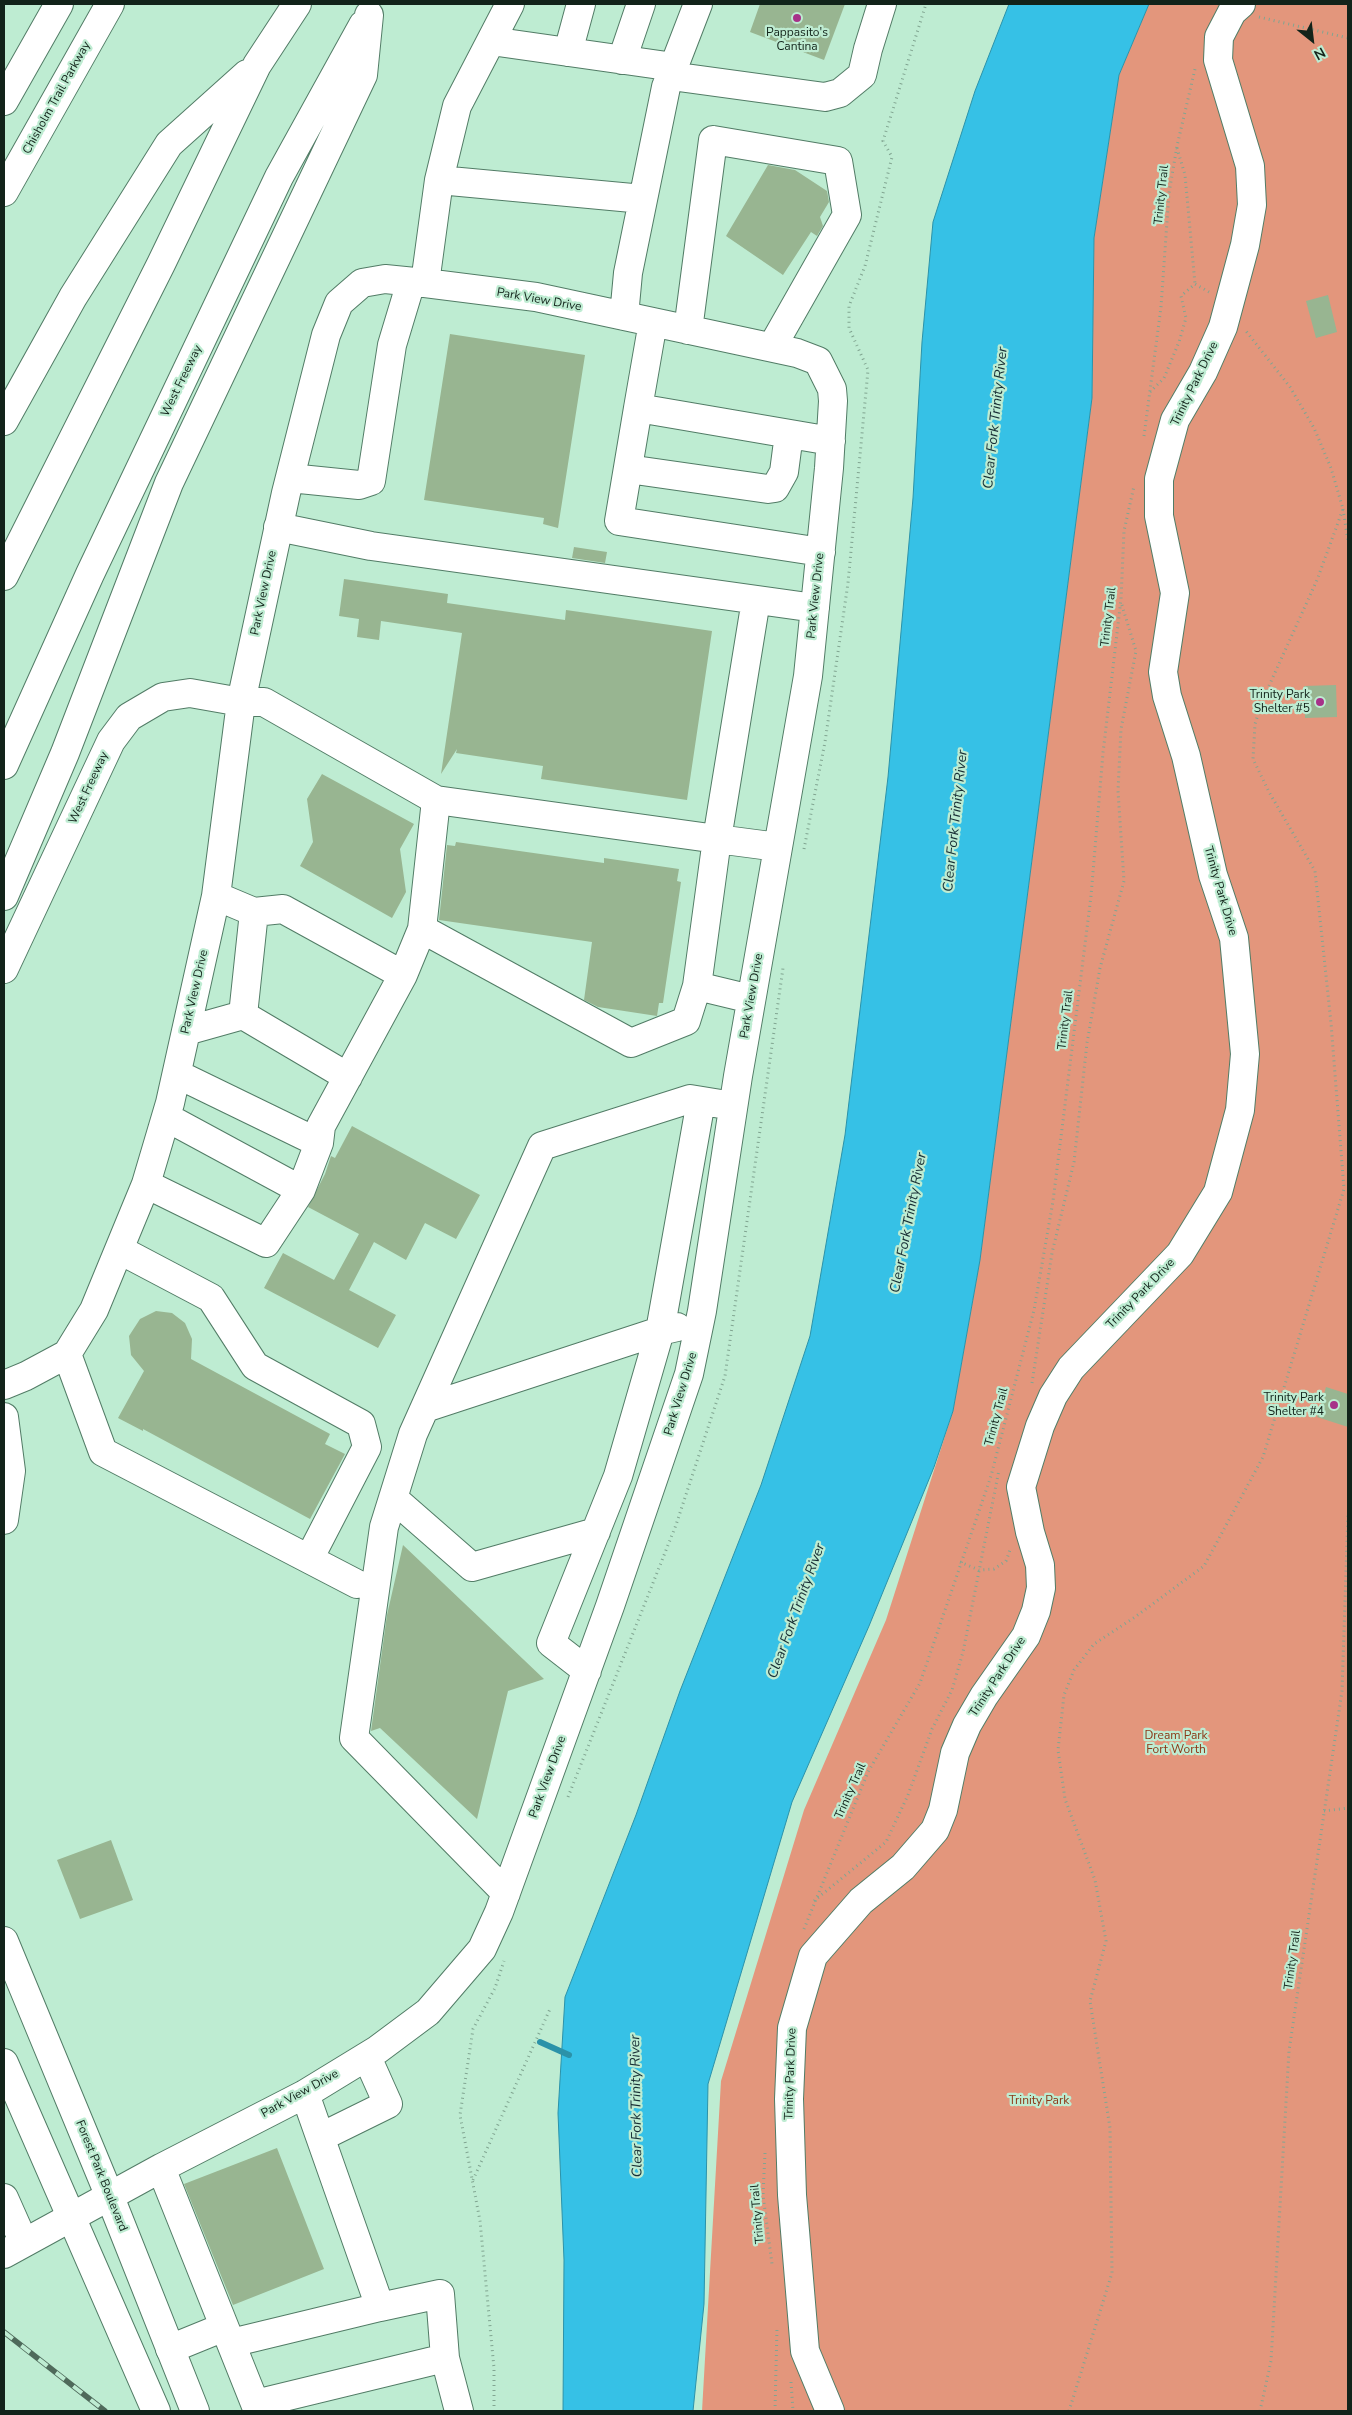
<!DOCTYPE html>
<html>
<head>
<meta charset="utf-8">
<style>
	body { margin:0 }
	#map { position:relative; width:1352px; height:2415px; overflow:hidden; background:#beecd2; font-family:"Nunito Sans",sans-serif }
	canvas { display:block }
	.frame { position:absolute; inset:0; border:5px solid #12231a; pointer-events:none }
	.north { position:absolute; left:1287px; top:15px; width:50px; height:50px; -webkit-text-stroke:4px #beecd2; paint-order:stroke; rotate:151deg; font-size:14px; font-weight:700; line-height:20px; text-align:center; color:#12231a }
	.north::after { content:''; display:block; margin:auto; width:18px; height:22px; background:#12231a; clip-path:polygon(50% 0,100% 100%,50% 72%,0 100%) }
</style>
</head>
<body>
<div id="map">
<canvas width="1352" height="2415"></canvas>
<div class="frame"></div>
<div class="north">N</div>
</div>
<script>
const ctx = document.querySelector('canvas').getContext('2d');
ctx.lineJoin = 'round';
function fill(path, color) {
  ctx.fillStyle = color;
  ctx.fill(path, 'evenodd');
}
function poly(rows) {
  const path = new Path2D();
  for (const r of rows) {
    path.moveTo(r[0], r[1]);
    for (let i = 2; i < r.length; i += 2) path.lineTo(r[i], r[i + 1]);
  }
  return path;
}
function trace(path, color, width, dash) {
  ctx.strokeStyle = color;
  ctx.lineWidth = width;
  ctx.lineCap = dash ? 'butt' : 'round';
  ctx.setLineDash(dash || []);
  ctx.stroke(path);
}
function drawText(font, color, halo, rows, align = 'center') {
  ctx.font = font + ' "Nunito Sans",sans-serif';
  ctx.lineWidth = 4.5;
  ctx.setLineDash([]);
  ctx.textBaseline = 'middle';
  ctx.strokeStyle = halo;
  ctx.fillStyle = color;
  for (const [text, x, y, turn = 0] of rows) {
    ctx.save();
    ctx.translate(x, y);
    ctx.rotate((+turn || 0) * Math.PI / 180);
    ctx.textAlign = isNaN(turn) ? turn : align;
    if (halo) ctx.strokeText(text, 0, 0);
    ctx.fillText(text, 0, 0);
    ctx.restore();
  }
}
fill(poly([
	[1149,4,1348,4,1348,2411,702,2411,721,2081,804,1810,886,1620,953,1411,980,1260,1092,398,1094,238,1119,75]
]), '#e3967c');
const water = poly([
	[1009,4,1149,4,1119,75,1094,238,1092,398,980,1260,953,1411,934,1467,869,1626,792,1802,708,2084,704,2304,693,2411,563,2411,564,2260,558,2113,565,1997,636,1815,680,1691,761,1485,810,1336,845,1135,888,777,913,498,922,342,933,222,975,91,1009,4]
]);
fill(water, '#36c1e6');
trace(water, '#2b92a9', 1);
trace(poly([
	[540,2042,569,2055]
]), '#2b92a9', 6);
fill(poly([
	[760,4,845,4,824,60,750,32],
	[768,165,795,170,827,191,829,202,820,217,823,226,817,236,811,232,783,275,726,236],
	[1328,295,1337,332,1316,338,1306,301],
	[450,334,585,355,558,528,543,524,544,518,424,500],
	[574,547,607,552,605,563,572,558],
	[344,579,448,594,447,603,565,620,566,610,712,631,687,800,541,779,543,766,456,753,457,749,441,774,462,633,381,621,379,640,357,637,359,619,339,616],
	[1336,685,1337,717,1305,718,1304,686],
	[322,774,414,824,400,849,406,892,392,918,300,866,313,842,307,799],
	[456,842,604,863,604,858,679,869,677,881,681,882,663,1003,659,1003,657,1016,598,1007,584,1000,592,942,439,920,447,845,455,846],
	[352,1126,480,1195,456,1239,425,1223,406,1260,374,1242,349,1290,396,1315,378,1348,264,1288,283,1253,334,1280,359,1234,308,1207,325,1174,331,1156,335,1158],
	[156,1311,172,1313,185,1323,192,1339,191,1359,330,1434,325,1444,345,1454,310,1519,143,1429,143,1431,118,1418,144,1371,131,1355,129,1336,140,1319],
	[1326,1387,1348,1394,1348,1427,1317,1417],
	[403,1545,544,1679,508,1691,477,1819,380,1728,371,1731,387,1615],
	[111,1840,133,1900,80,1919,57,1860],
	[277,2148,324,2269,233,2305,184,2184]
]), '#98b591');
const minor = poly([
	[491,41,674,67],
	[568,52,581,4],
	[622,60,641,4],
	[671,76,825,97,840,93,862,75,868,49,882,4],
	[439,180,643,199],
	[425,283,439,180,457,106,510,4],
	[624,316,628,273,666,87,698,4],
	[688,330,713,140,838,161,847,215,772,347],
	[638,408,653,322],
	[628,469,768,489,775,488,784,472,789,434],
	[290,478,359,485,371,481,392,345,411,282],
	[278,527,371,546,815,608],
	[821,552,619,521,638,408,831,441],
	[756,600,717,839,778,847],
	[436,800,422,929,631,1043,686,1021,697,986],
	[254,912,283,909,403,975],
	[4,969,111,741,129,717,163,697,190,693,241,702,264,702,436,800,717,839,697,986,751,999],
	[243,1015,348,1077],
	[186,1031,243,1015,254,912,216,896],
	[177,1074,319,1143],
	[166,1117,301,1190],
	[146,1184,266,1243,301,1190,319,1143,321,1126,403,975,422,929],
	[120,1250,211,1298,255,1366,361,1424,367,1447,309,1559],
	[677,1327,660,1331,701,1101],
	[67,1354,103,1452,357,1584],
	[4,1385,26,1376,67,1354,94,1310,146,1184,170,1103,216,896,241,702,286,493,326,335,339,303,362,283,385,279,425,283,536,297,797,353,818,361,832,389,833,401,829,468,808,676,738,1076,702,1311,689,1374,610,1606,499,1912,482,1949,428,2012,377,2050,305,2094,161,2168,4,2254],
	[425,1408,660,1331,618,1476,551,1643,587,1671],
	[393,1498,472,1567,596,1532],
	[506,1893,354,1738,384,1527,413,1434,542,1146,690,1099,733,1106],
	[321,2137,388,2104,367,2057],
	[161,2168,258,2411],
	[4,2198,24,2243],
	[231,2343,380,2307,305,2094],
	[170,2349,224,2327],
	[445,2358,459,2411],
	[255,2404,445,2358,440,2294,380,2307],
	[830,2411,805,2351,792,2195,789,2099,792,2028,813,1956,861,1901,903,1867,935,1830,943,1810,955,1753,967,1725,984,1696,1026,1636,1036,1611,1041,1588,1040,1565,1030,1532,1021,1487,1040,1426,1053,1396,1071,1368,1180,1254,1218,1192,1240,1110,1245,1054,1234,938,1213,875,1186,756,1167,696,1163,672,1175,593,1159,516,1159,479,1175,420,1203,372,1223,327,1245,245,1252,205,1250,166,1218,60,1219,37,1232,12,1241,4]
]);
const major = poly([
	[4,1417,11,1471,4,1520],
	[4,1941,110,2197,195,2411],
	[4,2063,156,2411]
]);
const highway = poly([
	[4,101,59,4],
	[4,192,110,4],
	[4,421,73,297,169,144,247,74],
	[4,576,161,264,257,65,297,4],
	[4,765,90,574,279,177,363,25],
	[4,896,65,753,169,483,363,75,369,15]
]);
trace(minor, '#527c66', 30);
trace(major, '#527c66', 30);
trace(highway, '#527c66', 30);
trace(poly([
	[1259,17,1348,38],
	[1177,148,1185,175,1195,284],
	[1150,392,1164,378,1179,342,1186,318,1181,296,1195,284,1209,292],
	[1144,436,1161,307,1169,193,1177,146,1195,69],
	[1343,509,1348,541],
	[804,849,825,742,848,583,868,370,849,328,849,306,865,266,892,157,883,141,926,4],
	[1032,1383,1052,1253,1074,1162,1087,1043,1100,968,1124,881,1118,791,1121,729,1136,651,1121,602],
	[960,1562,979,1570,994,1569,1006,1561,1010,1550],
	[568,1797,676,1525,725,1376,783,968],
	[1324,1811,1348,1808],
	[814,1901,886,1842,908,1795,932,1729,952,1690,963,1652,999,1470],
	[804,1929,868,1772,920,1683,991,1476,1034,1310,1053,1201,1091,896,1103,753,1121,599,1124,531,1134,486],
	[765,2153,763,2195,772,2264],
	[473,2180,550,2009],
	[791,2382,793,2411],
	[494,2411,494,2368,480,2221,460,2115,473,2029,495,1988,504,1961],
	[775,2411,777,2327],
	[1069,2411,1112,2273,1110,2128,1090,2001,1106,1941,1095,1880,1065,1799,1058,1750,1064,1695,1074,1670,1094,1644,1135,1617,1204,1566,1263,1457,1344,1189,1331,1023,1315,871,1269,792,1253,759,1255,724,1263,699,1317,580,1343,509,1331,468,1314,428,1290,387,1246,331],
	[1260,2411,1271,2361,1289,2051,1342,1691,1348,1512]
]), '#81a591', 3, [1, 4]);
trace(minor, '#fff', 28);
trace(major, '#fff', 28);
trace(highway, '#fff', 28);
const rail = poly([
	[4,2332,105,2411]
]);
trace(rail, '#4f6a5b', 5.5);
trace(rail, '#beecd2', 4, [11]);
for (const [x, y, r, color] of [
	[797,18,5,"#a73189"],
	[1320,702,5,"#a73189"],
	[1334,1405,5,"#a73189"]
]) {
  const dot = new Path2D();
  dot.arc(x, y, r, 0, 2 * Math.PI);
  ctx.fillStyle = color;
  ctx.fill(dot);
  trace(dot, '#beecd2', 2);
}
drawText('12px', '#12231a', '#beecd2', [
	["Pappasito's",797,33,"center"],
	["Cantina",797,47,"center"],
	["Trinity Park",1310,695],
	["Shelter #5",1310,709],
	["Trinity Park",1324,1398],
	["Shelter #4",1324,1412]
], 'right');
drawText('12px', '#12231a', '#beecd2', [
	["Chisholm Trail Parkway",57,98,-61],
	["Trinity Trail",1162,195,-84],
	["Park View Drive",539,300,10],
	["West Freeway",182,381,-64],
	["Trinity Park Drive",1195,384,-64],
	["Park View Drive",264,593,-78],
	["Park View Drive",816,596,-84],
	["Trinity Trail",1109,617,-83],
	["West Freeway",89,788,-65],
	["Trinity Park Drive",1220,891,74],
	["Park View Drive",195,992,-77],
	["Park View Drive",752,996,-80],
	["Trinity Trail",1066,1020,-83],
	["Trinity Park Drive",1141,1294,-46],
	["Park View Drive",681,1394,-73],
	["Trinity Trail",997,1417,-75],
	["Trinity Park Drive",998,1677,-57],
	["Park View Drive",548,1777,-70],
	["Trinity Trail",851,1791,-66],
	["Trinity Trail",1293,1960,-82],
	["Trinity Park Drive",791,2074,-88],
	["Park View Drive",300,2094,-29],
	["Forest Park Boulevard",101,2176,68],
	["Trinity Trail",758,2214,-95]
]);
drawText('12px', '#8b3716', '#beecd2', [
	["Dream Park",1176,1736],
	["Fort Worth",1176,1750],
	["Trinity Park",1039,2101]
]);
drawText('italic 14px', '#172d34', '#beecd2', [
	["Clear Fork Trinity River",996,418,-84],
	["Clear Fork Trinity River",956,821,-84],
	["Clear Fork Trinity River",909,1223,-79],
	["Clear Fork Trinity River",797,1611,-70],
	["Clear Fork Trinity River",637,2106,-91]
]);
</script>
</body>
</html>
